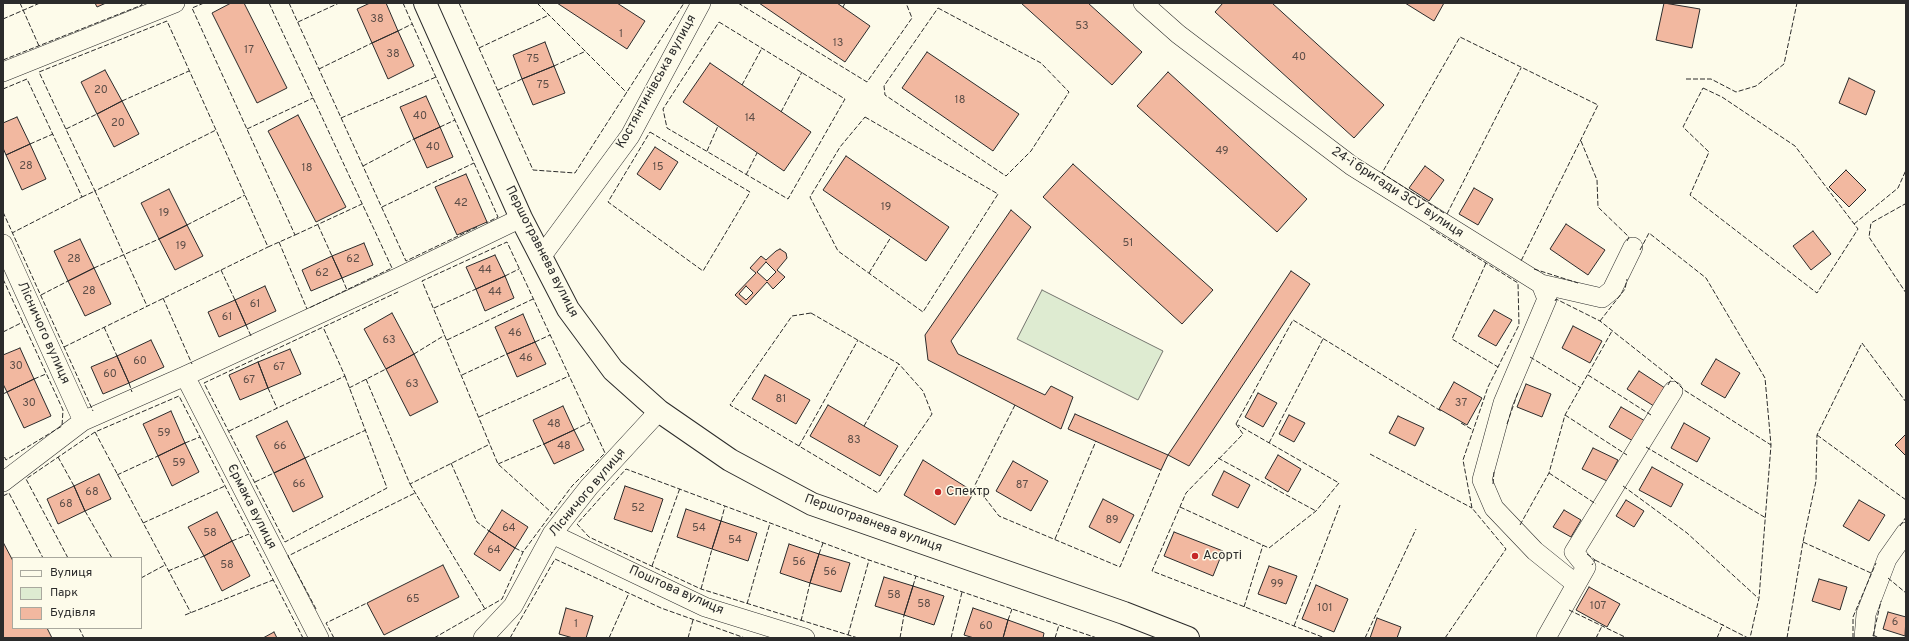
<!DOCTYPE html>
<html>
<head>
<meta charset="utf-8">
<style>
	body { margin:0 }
	#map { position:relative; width:1909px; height:641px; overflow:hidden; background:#fdfbea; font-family:Overpass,sans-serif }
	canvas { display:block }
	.frame { position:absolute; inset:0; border:4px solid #2b2b2b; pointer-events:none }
	.legend { position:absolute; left:12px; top:557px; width:130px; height:72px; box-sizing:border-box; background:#fdfbea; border:1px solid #a9a89e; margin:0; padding:5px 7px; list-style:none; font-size:12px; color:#2b2b2b }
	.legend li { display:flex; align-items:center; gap:8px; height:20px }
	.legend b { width:20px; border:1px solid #a9a89e }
</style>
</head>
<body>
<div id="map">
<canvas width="1909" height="641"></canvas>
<div class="frame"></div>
<ul class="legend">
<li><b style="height:5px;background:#fdfbea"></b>Вулиця</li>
<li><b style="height:11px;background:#deebd1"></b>Парк</li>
<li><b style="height:11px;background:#f2b8a0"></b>Будівля</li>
</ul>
</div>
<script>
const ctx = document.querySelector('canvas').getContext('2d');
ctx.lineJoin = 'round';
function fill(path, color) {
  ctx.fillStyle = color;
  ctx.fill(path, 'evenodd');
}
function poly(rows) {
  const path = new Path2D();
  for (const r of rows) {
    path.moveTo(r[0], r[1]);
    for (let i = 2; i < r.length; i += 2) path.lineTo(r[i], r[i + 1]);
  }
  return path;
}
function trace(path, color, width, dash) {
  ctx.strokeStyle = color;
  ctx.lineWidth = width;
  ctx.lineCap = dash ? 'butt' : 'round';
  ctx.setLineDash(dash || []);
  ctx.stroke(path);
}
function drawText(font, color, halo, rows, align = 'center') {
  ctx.font = font + ' Overpass,sans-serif';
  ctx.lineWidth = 3;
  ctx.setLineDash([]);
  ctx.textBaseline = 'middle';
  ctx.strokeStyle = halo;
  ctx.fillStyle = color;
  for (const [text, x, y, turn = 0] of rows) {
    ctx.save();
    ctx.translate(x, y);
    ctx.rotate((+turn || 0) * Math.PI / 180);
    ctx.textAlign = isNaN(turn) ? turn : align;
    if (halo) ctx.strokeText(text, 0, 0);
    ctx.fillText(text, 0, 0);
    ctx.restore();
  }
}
const green = poly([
	[1042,290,1163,351,1138,400,1017,339,1042,290]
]);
fill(green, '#deebd1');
trace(green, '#74746e', 1);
const building = poly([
	[95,3,106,3,97,7,95,3],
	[231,3,244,3,287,88,257,103,212,13,231,3],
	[370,3,386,3,398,31,372,43,357,9,370,3],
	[557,3,617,3,645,21,627,49,557,3],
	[759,3,837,3,870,26,845,62,759,3],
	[1021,3,1088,3,1142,52,1112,85,1021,3],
	[1223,3,1272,3,1384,105,1354,138,1215,12,1223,3],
	[1405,3,1444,3,1434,21,1405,3],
	[1664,3,1700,9,1692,48,1656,40,1664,3],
	[398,31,414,66,388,79,372,43,398,31],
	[545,42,554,66,522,79,513,55,545,42],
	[927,52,1019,114,993,151,902,88,927,52],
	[710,63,811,132,784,171,683,102,710,63],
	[554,66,565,93,533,105,522,79,554,66],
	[105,70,122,101,97,114,81,82,105,70],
	[1168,72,1307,199,1277,232,1137,106,1168,72],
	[1849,78,1875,91,1866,115,1839,103,1849,78],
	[426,96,440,127,414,139,400,107,426,96],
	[122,101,139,134,114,147,97,114,122,101],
	[298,115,346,207,316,222,268,131,298,115],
	[17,117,30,144,6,155,3,148,3,123,17,117],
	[440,127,453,157,427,168,414,139,440,127],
	[30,144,46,179,22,190,6,155,30,144],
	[655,147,678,162,660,190,637,174,655,147],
	[846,156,949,227,926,261,823,190,846,156],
	[1073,164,1213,290,1182,324,1043,197,1073,164],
	[1425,166,1444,180,1429,201,1409,188,1425,166],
	[1846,170,1866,190,1849,207,1829,187,1846,170],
	[466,174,487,222,457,235,435,187,466,174],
	[1474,188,1493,199,1478,225,1459,214,1474,188],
	[169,189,187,225,159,239,141,203,169,189],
	[1011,210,1031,227,951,341,958,354,1045,395,1051,386,1073,397,1061,429,928,360,925,335,1011,210],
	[1566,224,1605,250,1588,275,1550,249,1566,224],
	[187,225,203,256,175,270,159,239,187,225],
	[1813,231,1831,254,1811,270,1793,246,1813,231],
	[80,239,94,268,68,281,54,251,80,239],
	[364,243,373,265,342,278,332,256,364,243],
	[780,249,786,253,787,258,777,270,785,277,773,289,767,282,746,305,735,295,756,273,750,268,761,256,766,260,776,251,780,249],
	[495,255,505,276,476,289,466,267,495,255],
	[332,256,342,278,311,291,302,270,332,256],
	[766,262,776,272,767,281,757,272,766,262],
	[94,268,111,304,85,316,68,281,94,268],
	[1291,271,1310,284,1189,466,1168,455,1291,271],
	[505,276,514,298,485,311,476,289,505,276],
	[265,286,276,311,246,325,235,300,265,286],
	[746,286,753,293,746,300,739,294,746,286],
	[235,300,246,325,219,337,208,312,235,300],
	[1494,310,1512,320,1496,346,1478,336,1494,310],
	[392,313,414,354,386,369,364,329,392,313],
	[523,314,535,342,507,354,495,327,523,314],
	[1573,326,1602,341,1590,363,1562,348,1573,326],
	[151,340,164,367,129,383,117,356,151,340],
	[535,342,546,364,517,377,507,354,535,342],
	[20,348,34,379,7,392,3,384,3,355,20,348],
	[290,349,301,374,268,388,258,362,290,349],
	[414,354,438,402,410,416,386,369,414,354],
	[117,356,129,383,103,394,91,367,117,356],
	[1716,359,1740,373,1725,398,1701,384,1716,359],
	[258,362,268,388,240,400,229,375,258,362],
	[1639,371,1668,390,1657,408,1627,389,1639,371],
	[765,375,810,400,796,424,752,399,765,375],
	[34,379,51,416,24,428,7,392,34,379],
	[1454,382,1482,398,1467,425,1439,409,1454,382],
	[1526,384,1551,394,1542,417,1517,407,1526,384],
	[1258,393,1277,403,1263,427,1245,417,1258,393],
	[828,405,898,446,880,476,810,436,828,405],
	[563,406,574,430,544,444,533,420,563,406],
	[1621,407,1645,421,1633,441,1609,427,1621,407],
	[171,411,185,443,158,456,143,424,171,411],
	[1075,414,1168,455,1161,470,1068,429,1075,414],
	[1289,415,1305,423,1294,442,1279,434,1289,415],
	[1398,416,1424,428,1415,446,1389,433,1398,416],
	[287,421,305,458,274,473,256,436,287,421],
	[1684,423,1710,438,1697,462,1671,448,1684,423],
	[574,430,584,450,554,464,544,444,574,430],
	[1906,434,1906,456,1895,445,1906,434],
	[185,443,199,472,172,486,158,456,185,443],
	[1593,448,1618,460,1607,481,1582,469,1593,448],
	[1278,455,1301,469,1288,492,1265,478,1278,455],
	[305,458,323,497,293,512,274,473,305,458],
	[923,460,974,492,955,525,904,495,923,460],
	[1013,461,1048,481,1031,511,996,491,1013,461],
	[1652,467,1683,484,1671,507,1639,490,1652,467],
	[1224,471,1250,485,1238,508,1212,495,1224,471],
	[99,474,111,499,85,511,74,486,99,474],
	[74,486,85,511,58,524,47,499,74,486],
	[625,486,663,499,652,532,614,519,625,486],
	[1103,499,1134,515,1120,543,1089,527,1103,499],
	[1626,500,1644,511,1634,527,1616,516,1626,500],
	[1859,500,1885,515,1869,541,1843,526,1859,500],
	[686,509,721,521,712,549,677,537,686,509],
	[502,510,528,527,515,548,489,531,502,510],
	[1564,510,1581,520,1571,537,1553,527,1564,510],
	[217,512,232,541,204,556,188,527,217,512],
	[721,521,757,533,748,561,712,549,721,521],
	[489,531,515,548,500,571,474,554,489,531],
	[1174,532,1223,551,1213,576,1164,556,1174,532],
	[232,541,250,576,222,591,204,556,232,541],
	[3,542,13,561,13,628,47,628,52,638,3,638,3,542],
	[789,544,819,554,810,583,780,573,789,544],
	[819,554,850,563,841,592,810,583,819,554],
	[443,565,459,597,384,635,367,603,443,565],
	[1269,566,1297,576,1286,604,1258,594,1269,566],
	[884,577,913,586,904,615,875,606,884,577],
	[1819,579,1847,587,1840,610,1812,601,1819,579],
	[1316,585,1348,599,1334,632,1302,619,1316,585],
	[913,586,944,596,934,625,904,615,913,586],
	[1589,587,1620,604,1607,627,1576,610,1589,587],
	[566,608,593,616,586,638,573,638,559,634,566,608],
	[973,608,1008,620,1003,638,974,638,964,635,973,608],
	[1888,612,1906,617,1905,636,1883,629,1888,612],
	[1377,618,1401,627,1397,638,1370,638,1377,618],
	[1008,620,1044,633,1043,638,1003,638,1008,620],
	[274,632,277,638,263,638,274,632]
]);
fill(building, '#f2b8a0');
trace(building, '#2b2b2b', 1);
const minor = poly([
	[1143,3,1178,34,1352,166,1541,284,1602,298,1612,290,1633,247],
	[3,72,175,3],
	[3,244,83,421],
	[541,257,630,136,701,3],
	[1541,284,1547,299,1503,403,1482,480,1494,508,1535,551,1576,584],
	[185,376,319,638],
	[3,482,83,421,185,376,401,276,521,218],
	[552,534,705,607,805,638],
	[483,638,513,606,552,534,589,487,659,411],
	[1546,638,1586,567,1574,552,1673,391],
	[1864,638,1866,614,1887,559,1906,532]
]);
const primary = poly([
	[425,3,521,218,568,309,613,370,659,411,730,460,812,504,1124,613,1188,638]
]);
trace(minor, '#2b2b2b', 20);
trace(primary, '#2b2b2b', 24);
trace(minor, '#fdfbea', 19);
trace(primary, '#fdfbea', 22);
trace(poly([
	[20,3,39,46],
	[204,3,192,8,295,235,268,247,216,130,167,21,39,72,95,191,216,130],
	[269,3,392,268,309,308],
	[289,3,406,261,477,227],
	[403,3,498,217,486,223],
	[459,3,533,170,575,173,684,3],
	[537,3,627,93],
	[738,3,867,82,912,18,906,3],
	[843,7,845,3],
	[938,8,1041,63,1069,92,1031,151,1006,176,885,95,884,86,938,8],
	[3,19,40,3],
	[298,22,339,3],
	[719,22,845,99,788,199,667,128,663,109,719,22],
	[398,31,412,24],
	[479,48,549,15],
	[3,60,142,5,141,3],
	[554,66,586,51],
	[319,69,372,43],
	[1686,79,1711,79,1736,92,1756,86,1784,64,1797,3],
	[742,85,762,48],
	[1703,88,1722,97,1795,146,1858,229,1817,293,1690,195,1709,152,1683,127,1703,88],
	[3,89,27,79,82,197,12,233],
	[498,90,522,79],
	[122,101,189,71],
	[781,112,802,72],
	[865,117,998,194,923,312,838,251,810,197,840,147,865,117],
	[341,118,436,77],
	[440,127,455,120],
	[66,129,97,114],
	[247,129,313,98],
	[650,132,750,192,703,271,608,202,650,132],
	[1581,141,1597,180,1598,207,1629,237,1627,241],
	[30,144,53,134],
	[707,151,718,126],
	[363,166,414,139],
	[746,175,757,153],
	[82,197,95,191,147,306],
	[1906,206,1905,204,1871,223,1869,237,1906,293],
	[382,207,474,163],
	[3,212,93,411],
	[1444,213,1382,173,1460,37,1598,105,1521,261],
	[1447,214,1521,68],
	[1854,224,1898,188,1906,170],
	[187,225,245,195],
	[318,225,332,256],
	[1430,228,1518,283,1519,325,1488,387,1463,460,1472,508,1506,549,1445,638],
	[295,235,362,204],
	[279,242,307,309],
	[1640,250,1649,233,1706,278,1765,378,1771,445,1759,598,1750,638],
	[1486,263,1452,339,1498,367],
	[94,268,159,239],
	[1534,269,1578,283],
	[221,270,235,300],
	[869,273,891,237],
	[505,276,519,269],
	[342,278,347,290],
	[3,279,63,410,62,426,6,460,3,454],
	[41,295,68,281],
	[163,298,192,364],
	[1555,301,1556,299,1600,321,1672,378,1684,390,1771,445],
	[434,308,476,289],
	[811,313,899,364,923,391,932,414,878,493,730,405,792,316,811,313],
	[1600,321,1625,289,1627,279],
	[246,325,251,336],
	[104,327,117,356],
	[3,332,23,322],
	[447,340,533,299],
	[535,342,550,335],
	[64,347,268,247],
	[414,354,445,335],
	[1530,357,1581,388],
	[462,375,507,354],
	[1588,375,1651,415],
	[345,376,387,488,285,542,204,383,400,291],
	[34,379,46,374],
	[366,379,410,484,490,444],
	[129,383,132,392],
	[1668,385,1672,378],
	[268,388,277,408],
	[349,388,386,369],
	[3,394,7,392],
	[1015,405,975,485,999,516,1120,567,1161,470],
	[1565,415,1627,455],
	[479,417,569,376],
	[1461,423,1473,430],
	[1236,424,1243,434,1186,493,1152,571,1325,638],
	[1236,424,1293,320,1441,411],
	[1507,424,1518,392],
	[864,426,899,364],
	[574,430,590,422],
	[229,431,345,376,323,327],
	[95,432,191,613],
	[1817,435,1906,500],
	[185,443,200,437],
	[1269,443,1323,339],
	[799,446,858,340],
	[1646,447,1766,518],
	[1370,454,1472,508],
	[58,457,74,486],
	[305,458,366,430],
	[1218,458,1316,511],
	[451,463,477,522,489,531],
	[498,464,544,444],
	[1549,473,1596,504],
	[117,475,158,456],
	[255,482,274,473],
	[410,484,485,609],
	[1493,484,1494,472],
	[1623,486,1687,533,1758,598],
	[3,496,9,493,43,558],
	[1180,507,1269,548,1316,511,1339,483,1238,425],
	[85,511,112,558],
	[721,521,725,506],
	[143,523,225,486],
	[1520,525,1549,473,1565,415,1612,331],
	[1900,526,1906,517],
	[1055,539,1096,441],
	[232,541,249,534],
	[1803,542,1871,573],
	[515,548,523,552],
	[819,554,823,543],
	[1587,554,1595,560,1592,565],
	[68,558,26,479,95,432,179,396,303,638],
	[1595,560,1748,638],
	[652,566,680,488],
	[168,571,204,556],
	[141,578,165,565],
	[1888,578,1906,593],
	[913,586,916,576],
	[701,589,712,549],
	[747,604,770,523],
	[1244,607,1263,545],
	[316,609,288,556,415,493],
	[1569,610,1627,638],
	[185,615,273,580],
	[1008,620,1012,609],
	[801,621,810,583],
	[1294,626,1340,505],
	[79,628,84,638],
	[848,635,869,560],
	[1873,635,1879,638],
	[1873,636,1881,601],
	[334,638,326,623,367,603],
	[434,638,502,599,523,552,572,486,605,453,507,242,422,281,498,464,552,513],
	[510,638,555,559,661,608,745,638],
	[609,638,629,593],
	[688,638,693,620],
	[858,638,701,589,589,537,577,524,626,469,869,560,1097,638],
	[900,638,904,615],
	[951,638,962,592],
	[1055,638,1059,625],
	[1365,638,1416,529],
	[1596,638,1602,626],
	[1717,638,1723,624],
	[1787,638,1803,542,1816,481,1817,435,1862,343,1906,402],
	[1853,638,1853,617,1876,563]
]), '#2b2b2b', 1, [5, 2]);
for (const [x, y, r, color] of [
	[938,492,4,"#c62828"],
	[1195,556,4,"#c62828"]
]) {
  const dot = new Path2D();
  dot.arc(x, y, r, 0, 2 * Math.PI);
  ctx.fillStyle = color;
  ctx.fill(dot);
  trace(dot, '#fdfbea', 1.5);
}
drawText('11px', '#5d4e48', null, [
	["38",377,20],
	["53",1082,27],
	["1",621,35],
	["13",838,44],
	["17",249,51],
	["38",393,55],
	["40",1299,58],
	["75",533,60],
	["75",543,86],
	["20",101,91],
	["18",960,101],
	["40",420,117],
	["14",750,119],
	["20",118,124],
	["40",433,148],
	["49",1222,152],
	["28",26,167],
	["15",658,168],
	["18",307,169],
	["42",461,204],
	["19",886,208],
	["19",164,214],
	["51",1128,244],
	["19",181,247],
	["28",74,260],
	["62",353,260],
	["44",485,271],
	["62",322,274],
	["28",89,292],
	["44",495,293],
	["61",255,305],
	["61",227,318],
	["46",515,334],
	["63",389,341],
	["46",526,359],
	["60",140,362],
	["30",16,367],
	["67",279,368],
	["60",110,375],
	["67",249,381],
	["63",412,385],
	["81",781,400],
	["30",29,404],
	["37",1461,404],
	["48",554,425],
	["59",164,434],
	["83",854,441],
	["66",280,447],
	["48",564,447],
	["59",179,464],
	["66",299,485],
	["87",1022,486],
	["68",92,493],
	["68",66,505],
	["52",638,509],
	["89",1112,521],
	["64",509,529],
	["54",699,529],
	["58",210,534],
	["54",735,541],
	["64",494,551],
	["56",799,563],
	["58",227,566],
	["56",830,573],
	["99",1277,585],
	["58",894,596],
	["65",413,600],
	["58",924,605],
	["107",1598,607],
	["101",1325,609],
	["6",1895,623],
	["1",576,625],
	["60",986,627]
]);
drawText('13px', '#2b2b2b', '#fdfbea', [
	["Костянтинівська вулиця",657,82,-61],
	["24-ї бригади ЗСУ вулиця",1397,193,33],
	["Першотравнева вулиця",541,252,63],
	["Лісничого вулиця",43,333,66],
	["Лісничого вулиця",588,493,-50],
	["Єрмака вулиця",251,507,63],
	["Першотравнева вулиця",873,524,20],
	["Поштова вулиця",676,591,24]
]);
drawText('13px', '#2b2b2b', '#fdfbea', [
	["Спектр",946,492],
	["Асорті",1203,556]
], 'left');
</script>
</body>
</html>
